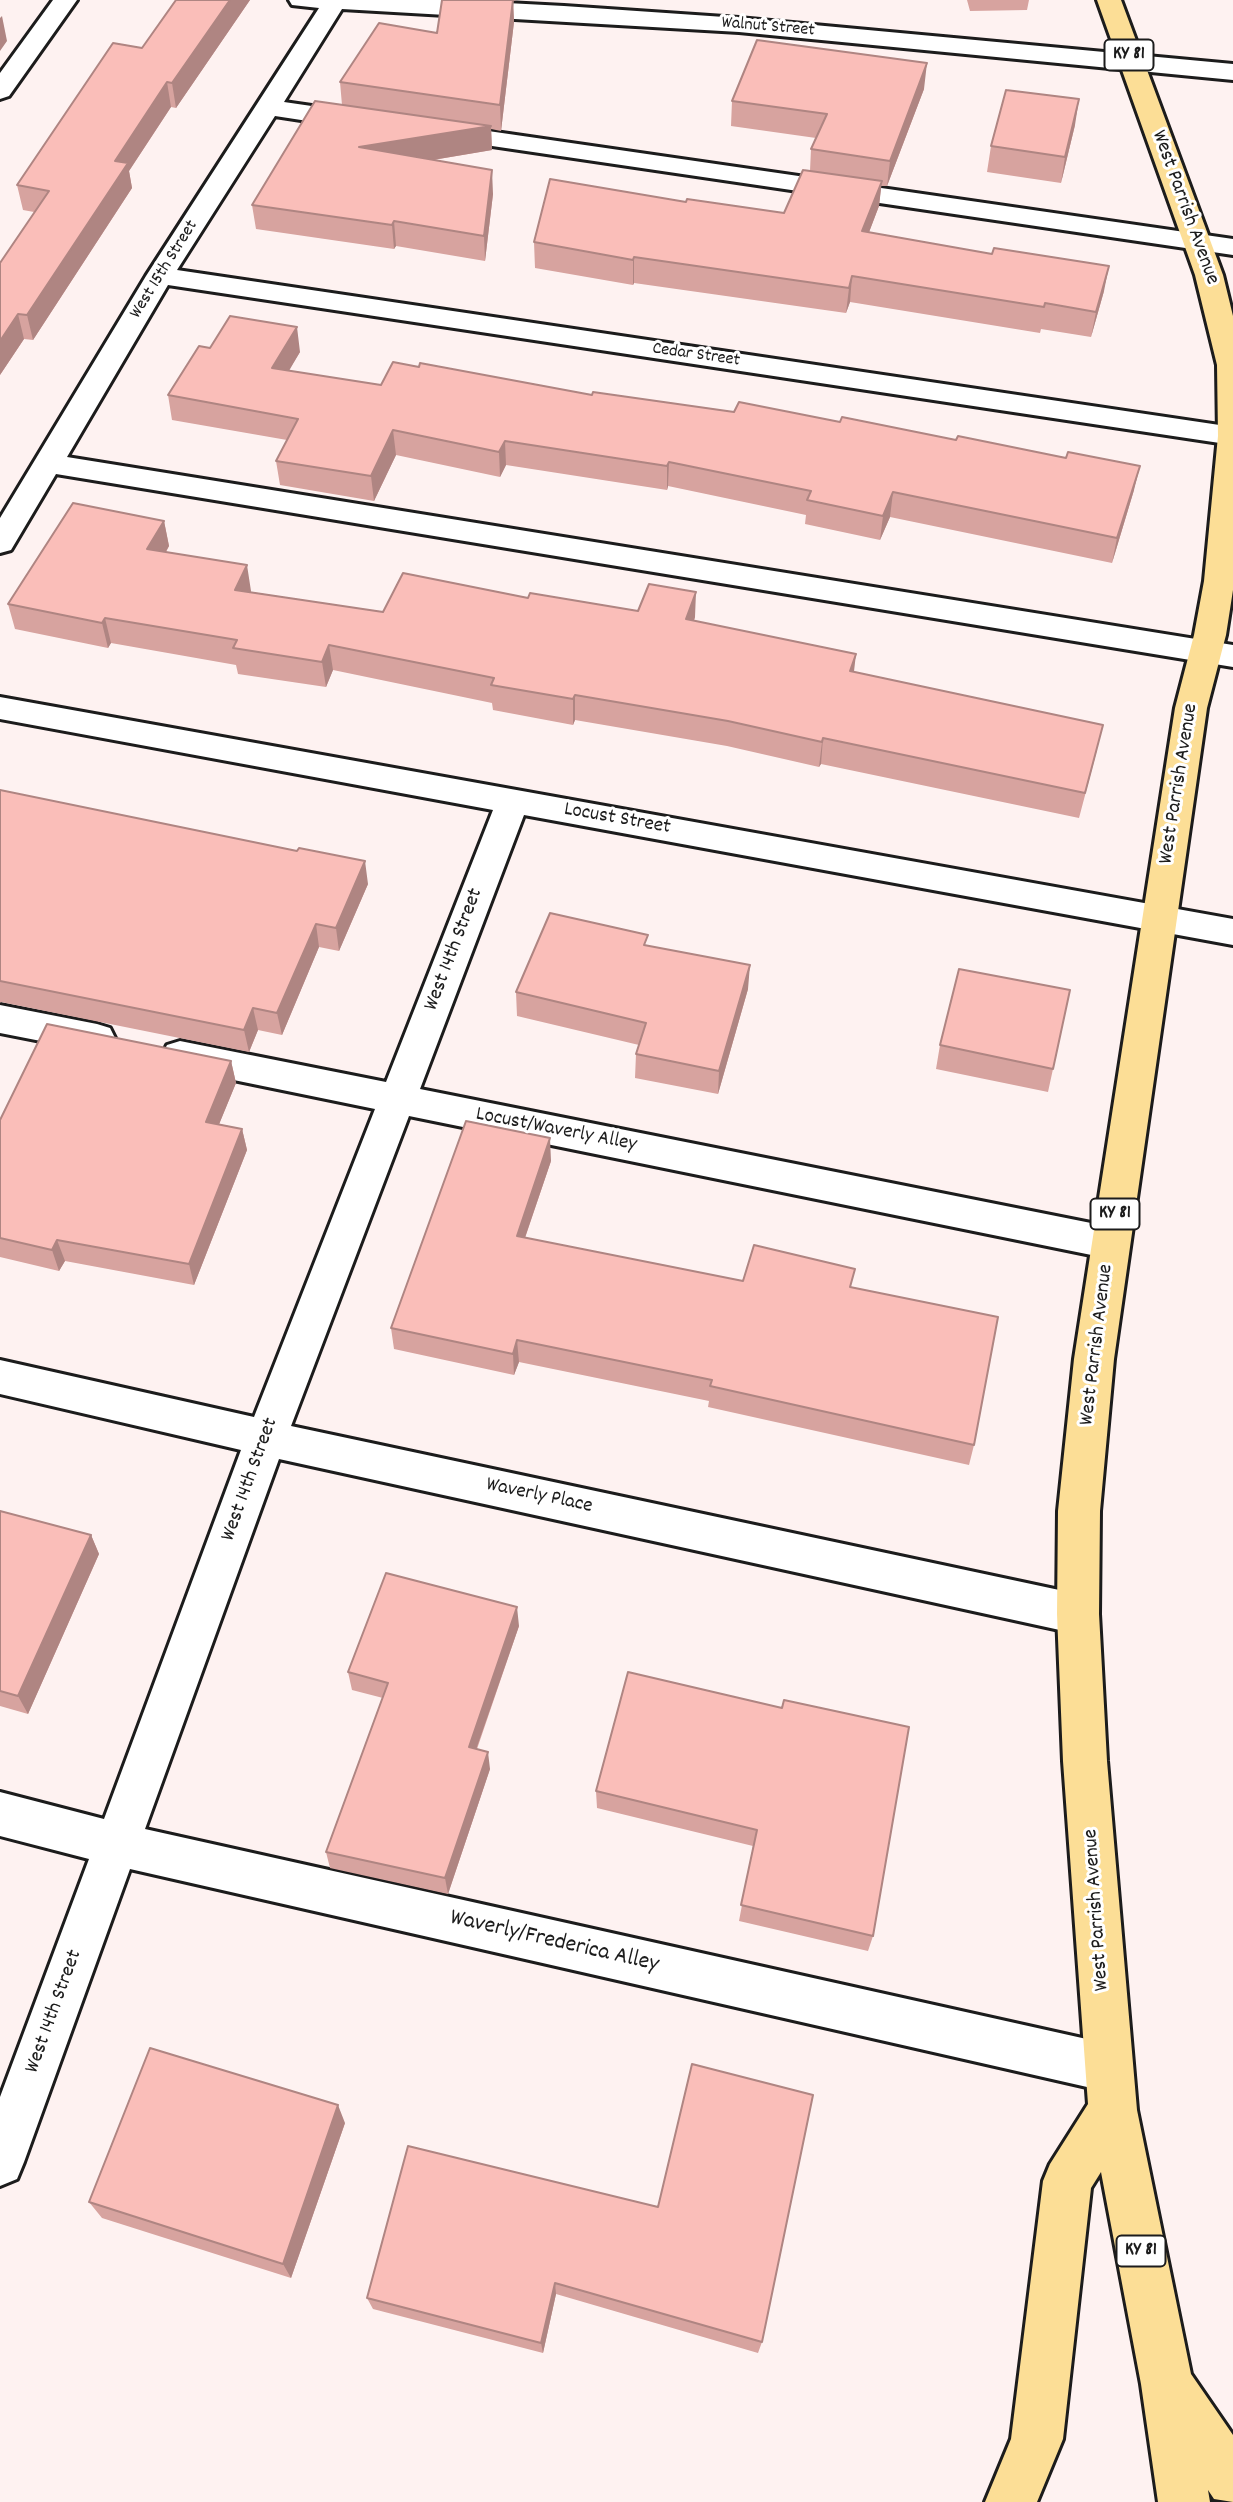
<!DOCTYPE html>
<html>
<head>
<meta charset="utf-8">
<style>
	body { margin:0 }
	canvas { display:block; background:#fef2f1 }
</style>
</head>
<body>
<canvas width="1233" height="2502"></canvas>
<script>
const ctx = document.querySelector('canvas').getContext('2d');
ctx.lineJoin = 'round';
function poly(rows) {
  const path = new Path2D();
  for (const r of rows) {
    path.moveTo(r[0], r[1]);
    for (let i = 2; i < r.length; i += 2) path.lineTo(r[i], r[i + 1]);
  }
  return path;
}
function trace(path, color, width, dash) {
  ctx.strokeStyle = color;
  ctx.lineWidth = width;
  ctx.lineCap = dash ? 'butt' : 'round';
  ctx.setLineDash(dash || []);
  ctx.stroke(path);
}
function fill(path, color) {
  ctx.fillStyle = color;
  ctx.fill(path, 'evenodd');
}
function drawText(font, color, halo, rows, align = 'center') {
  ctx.font = font + ' Dekko,sans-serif';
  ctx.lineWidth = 6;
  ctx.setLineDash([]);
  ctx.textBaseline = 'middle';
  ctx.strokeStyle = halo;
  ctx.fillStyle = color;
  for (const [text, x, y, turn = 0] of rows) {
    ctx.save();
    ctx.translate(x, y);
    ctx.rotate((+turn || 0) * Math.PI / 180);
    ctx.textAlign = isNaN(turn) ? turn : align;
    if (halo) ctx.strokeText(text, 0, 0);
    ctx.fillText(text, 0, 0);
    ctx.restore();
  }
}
const minor = poly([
	[53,0,77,0,9,96,0,99,0,73,53,0],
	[289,0,450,0,564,6,739,18,1233,64,1233,80,739,32,342,9,284,102,360,113,369,116,373,121,369,126,360,129,275,116,177,270,1233,427,1233,445,168,285,67,457,1233,645,1233,667,56,474,11,550,0,553,0,518,146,276,319,8,292,5,289,0],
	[440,124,1233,239,1233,255,431,137,427,132,431,127,440,124],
	[0,697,1233,919,1233,945,524,815,420,1089,1111,1227,1125,1232,1130,1243,1125,1254,1111,1259,409,1116,291,1426,1078,1594,1093,1600,1099,1614,1093,1628,1078,1634,279,1459,145,1829,1109,2044,1126,2051,1133,2068,1126,2085,1109,2092,130,1869,24,2162,17,2179,0,2186,0,2097,89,1859,0,1836,0,1792,104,1819,241,1450,0,1394,0,1360,254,1417,375,1109,180,1069,167,1065,162,1055,167,1045,180,1041,386,1082,493,810,0,719,0,697],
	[0,1005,97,1024,110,1028,115,1038,110,1048,97,1052,0,1033,0,1005]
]);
const major = poly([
	[1097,0,1121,0,1223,275,1233,316,1233,590,1226,635,1207,708,1114,1359,1100,1511,1099,1614,1107,1761,1137,2110,1191,2374,1233,2435,1233,2502,1214,2499,1208,2490,1210,2502,1158,2502,1141,2384,1101,2172,1091,2188,1063,2439,1037,2502,985,2502,1011,2439,1043,2181,1050,2164,1088,2104,1063,1761,1057,1614,1058,1511,1074,1359,1175,708,1194,635,1204,581,1218,436,1217,365,1195,275,1097,0]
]);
trace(minor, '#1c1c1c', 6);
trace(major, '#1c1c1c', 6);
fill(minor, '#fff');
fill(major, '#fcde96');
fill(poly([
	[176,0,250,0,176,108,171,107,129,171,132,188,33,340,24,339,0,375,34,212,23,210,17,185,142,48],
	[442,0,517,0,513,1,514,22,501,131,491,129,492,150,433,160,493,194,485,261,396,246,394,249,256,229,252,205,342,105,340,82,437,33],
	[967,0,1029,0,1027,10,970,11],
	[924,89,887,186,881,186,879,206,869,232,1104,291,1091,337,1041,329,1040,333,850,302,846,313,634,283,633,285,535,268,534,242,686,202,784,213,810,171,811,149,816,138,731,126,732,101],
	[1075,125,1061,183,987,172,991,146],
	[210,348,300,352,288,371,381,385,592,395,1134,490,1112,563,890,517,880,540,805,524,806,515,668,486,667,490,506,465,500,477,396,455,374,501,280,485,276,461,287,440,172,420,168,395],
	[164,521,169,546,166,552,251,591,251,592,383,612,528,598,695,617,694,621,1097,750,1079,818,821,764,819,767,727,746,575,720,573,725,493,710,492,703,333,670,326,687,238,674,236,665,111,643,108,648,15,629,8,604],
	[0,790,368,884,339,951,319,947,282,1035,258,1030,249,1052,1,1002,0,1003],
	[648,946,748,989,718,1094,635,1078,636,1054,639,1045,517,1016,516,992],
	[940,1045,1053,1069,1048,1092,936,1069],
	[231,1061,236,1083,219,1124,242,1129,247,1150,194,1285,65,1261,59,1271,0,1257,0,1120],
	[551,1161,525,1238,743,1281,852,1288,974,1445,969,1465,708,1407,709,1401,519,1362,514,1375,394,1349,391,1328],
	[0,1511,91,1535,99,1554,28,1714,0,1706],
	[519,1626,477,1749,490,1769,448,1894,330,1868,326,1852,383,1698,352,1690,348,1672],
	[782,1708,873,1936,868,1951,739,1921,753,1846,597,1808,596,1791],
	[345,2123,291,2278,102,2218,89,2202],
	[408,2146,762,2342,758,2353,556,2294,543,2353,373,2309,367,2298]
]), '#d7a39f');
fill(poly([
	[230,0,250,0,176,108,172,83],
	[513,0,514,22,501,131,500,105],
	[2,16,7,41,0,51,0,18],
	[927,63,924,89,887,186,890,161],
	[167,82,171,107,129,171,132,188,33,340,27,315,115,161],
	[1079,99,1075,125,1061,183,1065,157],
	[491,126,492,150,361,172,359,147],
	[492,170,493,194,485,261,484,236],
	[882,181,879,206,860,256,862,231],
	[394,221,396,246,394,249,392,225],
	[634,257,634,283,633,285,633,260],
	[1109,266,1104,291,1091,337,1096,312],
	[852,276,850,302,846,313,849,288],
	[18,314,24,339,0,375,0,341],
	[297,327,300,352,276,393,272,368],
	[393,430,396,455,374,501,371,476],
	[505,441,506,465,500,477,499,452],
	[669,462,668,486,667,490,667,466],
	[1140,466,1134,490,1112,563,1117,538],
	[893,492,890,517,880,540,883,516],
	[164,521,169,546,153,574,147,549],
	[247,565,251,591,239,615,235,590],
	[696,592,695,617,685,645,686,619],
	[105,618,111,643,108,648,102,623],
	[329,645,333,670,326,687,322,662],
	[856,654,853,680,850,671],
	[575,695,575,720,573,725,573,699],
	[823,738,821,764,819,767,822,742],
	[365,861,368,884,339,951,336,928],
	[316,924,319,947,282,1035,277,1013],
	[750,965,748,989,718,1094,719,1071],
	[253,1008,258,1030,249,1052,244,1030],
	[231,1061,236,1083,211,1144,206,1122],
	[242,1129,247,1150,194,1285,189,1264],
	[550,1138,551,1161,518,1258,517,1236],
	[57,1240,65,1261,59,1271,52,1250],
	[517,1340,519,1362,514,1375,513,1354],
	[91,1535,99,1554,28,1714,18,1696],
	[517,1607,519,1626,471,1764,469,1747],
	[488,1752,490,1769,448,1894,445,1878],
	[338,2105,345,2123,291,2278,283,2264],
	[555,2283,556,2294,543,2353,541,2343]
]), '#af8582');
const building = poly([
	[176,0,230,0,172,83,167,82,115,161,128,163,27,315,18,314,0,341,0,263,49,191,17,185,113,43,142,48,176,0],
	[442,0,513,0,500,105,340,82,379,23,437,33,442,0],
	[757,40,927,63,890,161,811,149,827,114,732,101,757,40],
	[1006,90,1079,99,1065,157,991,146,1006,90],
	[315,101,491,126,359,147,492,170,484,236,394,221,392,225,252,205,315,101],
	[803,170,882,181,862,231,992,254,994,248,1109,266,1096,312,1045,303,1044,307,852,276,849,288,634,257,633,260,534,242,550,179,686,202,687,199,784,213,803,170],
	[230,316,297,327,272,368,381,385,393,362,419,367,420,363,592,395,593,392,734,412,739,402,840,422,842,417,956,440,958,436,1066,458,1068,452,1140,466,1117,538,893,492,883,516,807,500,811,491,669,462,667,466,505,441,499,452,393,430,371,476,276,461,298,419,168,395,199,346,210,348,230,316],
	[73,503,164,521,147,549,247,565,235,590,383,612,403,573,528,598,530,593,638,611,649,584,696,592,686,619,856,654,850,671,1103,725,1085,793,823,738,822,742,728,721,575,695,573,699,491,685,494,678,329,645,322,662,233,648,237,640,105,618,102,623,8,604,73,503],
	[0,790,297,851,299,848,365,861,336,928,316,924,277,1013,253,1008,244,1030,0,981,0,790],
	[550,913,648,935,644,945,750,965,719,1071,636,1054,646,1023,516,992,550,913],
	[959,969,1070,990,1053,1069,940,1045,959,969],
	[47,1024,231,1061,206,1122,242,1129,189,1264,57,1240,52,1250,0,1238,0,1120,47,1024],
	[466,1121,550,1138,517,1236,743,1281,754,1245,855,1269,850,1287,998,1317,974,1445,710,1386,712,1380,517,1340,513,1354,391,1328,466,1121],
	[0,1511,91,1535,18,1696,0,1691,0,1511],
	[386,1573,517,1607,469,1747,488,1752,445,1878,326,1852,388,1683,348,1672,386,1573],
	[628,1672,782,1708,784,1700,909,1727,873,1936,741,1905,757,1830,596,1791,628,1672],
	[150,2048,338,2105,283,2264,89,2202,150,2048],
	[692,2064,813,2095,762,2342,555,2283,541,2343,367,2298,408,2146,658,2207,692,2064]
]);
fill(building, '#fabeb9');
trace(building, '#af8582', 2);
drawText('18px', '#1c1c1c', '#fff', [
	["Walnut Street",768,28,5],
	["West 15th Street",165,270,-58],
	["Cedar Street",696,356,8]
]);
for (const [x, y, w] of [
	[1129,55,49],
	[1115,1214,49],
	[1141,2251,49]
]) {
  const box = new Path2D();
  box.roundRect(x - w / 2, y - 15.5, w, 31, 5);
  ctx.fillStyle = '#fff';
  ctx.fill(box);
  trace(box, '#1c1c1c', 2);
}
drawText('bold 19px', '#1c1c1c', null, [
	["KY 81",1129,55],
	["KY 81",1115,1214],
	["KY 81",1141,2251]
]);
drawText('21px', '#1c1c1c', '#fff', [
	["West Parrish Avenue",1184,208,70],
	["West Parrish Avenue",1180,784,-81],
	["Locust Street",617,820,10],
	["West 14th Street",455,950,-69],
	["Locust/Waverly Alley",556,1131,11],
	["West Parrish Avenue",1098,1345,-83],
	["West 14th Street",251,1480,-70],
	["Waverly Place",539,1497,12],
	["West Parrish Avenue",1098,1910,-94],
	["West 14th Street",55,2012,-70]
]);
drawText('24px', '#1c1c1c', '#fff', [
	["Waverly/Frederica Alley",554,1943,13]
]);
</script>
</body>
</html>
